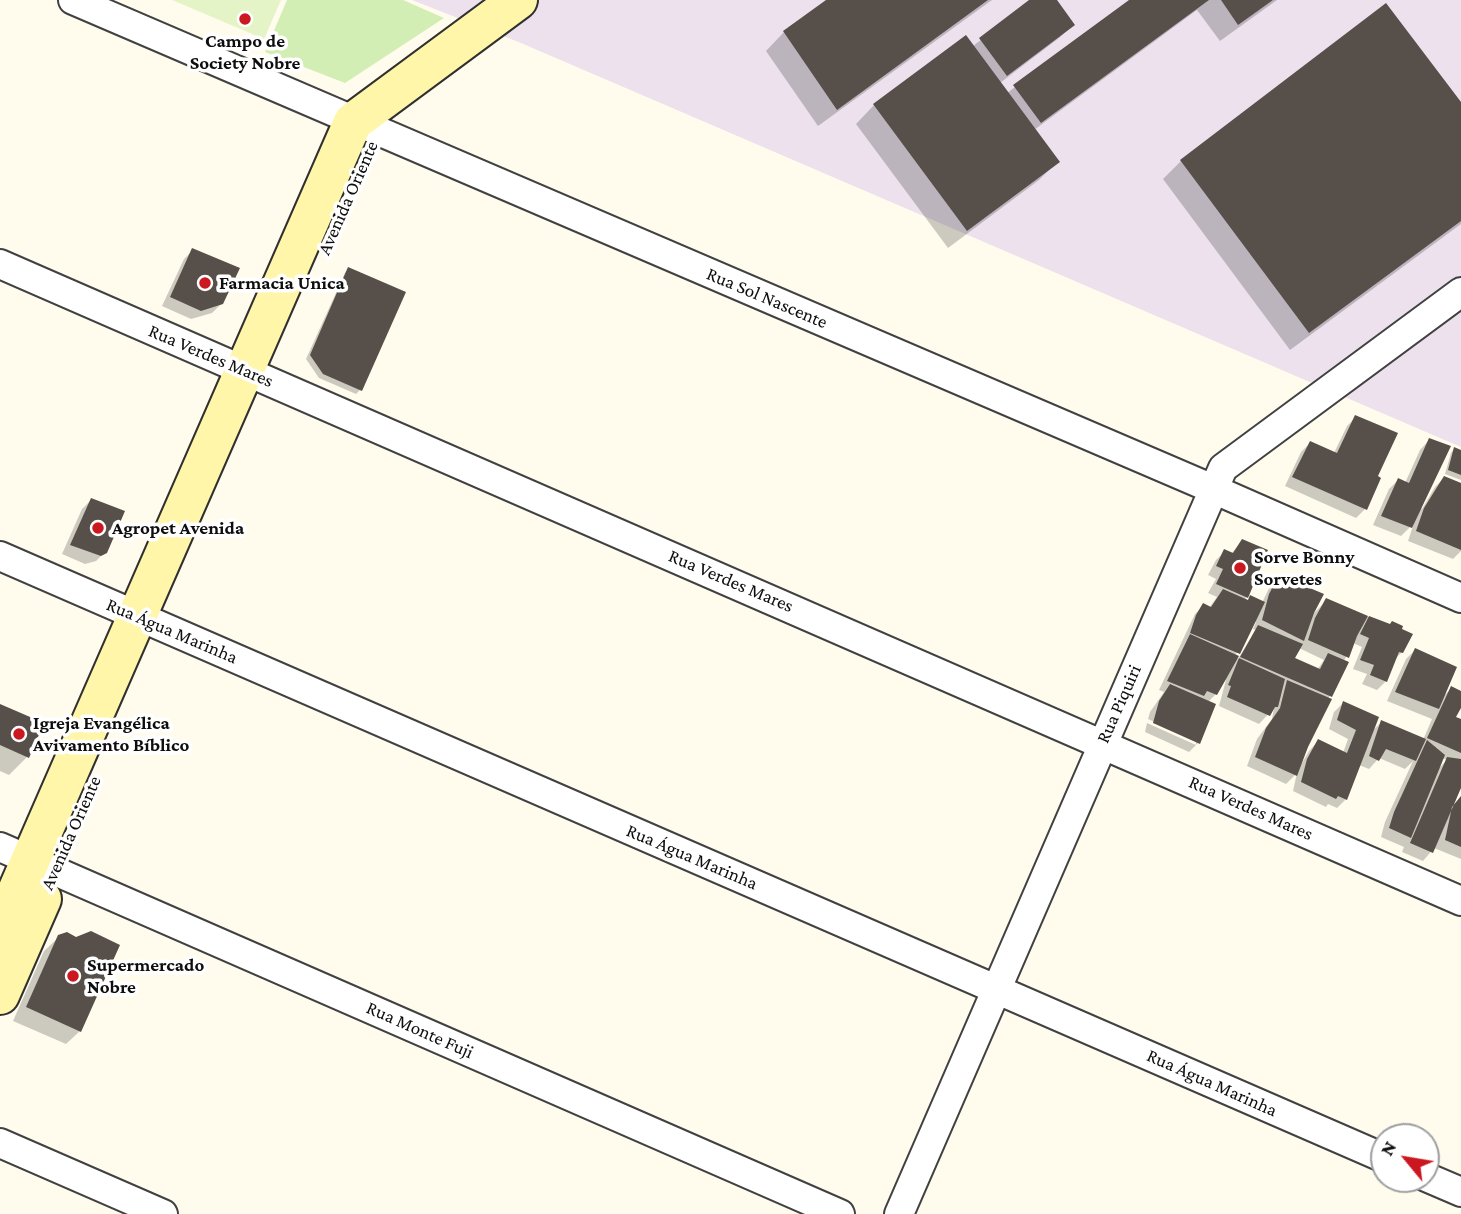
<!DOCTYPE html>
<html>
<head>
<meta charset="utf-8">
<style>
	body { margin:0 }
	#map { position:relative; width:1461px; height:1214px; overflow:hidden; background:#fffcee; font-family:"Crimson Pro",serif }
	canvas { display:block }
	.north { position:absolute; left:1370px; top:1123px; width:70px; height:70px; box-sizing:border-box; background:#fff; border:2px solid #9f9f9f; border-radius:50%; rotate:300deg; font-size:19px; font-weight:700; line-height:28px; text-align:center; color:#0e0e0e }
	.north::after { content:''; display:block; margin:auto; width:24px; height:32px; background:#cb1820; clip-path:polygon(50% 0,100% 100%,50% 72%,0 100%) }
</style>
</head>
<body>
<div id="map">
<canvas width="1461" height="1214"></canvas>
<div class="north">N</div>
</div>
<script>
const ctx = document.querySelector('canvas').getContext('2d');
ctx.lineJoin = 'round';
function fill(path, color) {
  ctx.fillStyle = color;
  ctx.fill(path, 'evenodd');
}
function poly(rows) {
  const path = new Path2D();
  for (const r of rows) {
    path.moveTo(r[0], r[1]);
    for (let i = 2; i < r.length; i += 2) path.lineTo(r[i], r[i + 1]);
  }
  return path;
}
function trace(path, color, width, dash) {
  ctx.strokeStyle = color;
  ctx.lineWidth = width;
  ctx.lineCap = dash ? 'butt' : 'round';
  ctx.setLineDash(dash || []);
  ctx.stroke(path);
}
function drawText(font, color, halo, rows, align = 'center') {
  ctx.font = font + ' "Crimson Pro",serif';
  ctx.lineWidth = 7;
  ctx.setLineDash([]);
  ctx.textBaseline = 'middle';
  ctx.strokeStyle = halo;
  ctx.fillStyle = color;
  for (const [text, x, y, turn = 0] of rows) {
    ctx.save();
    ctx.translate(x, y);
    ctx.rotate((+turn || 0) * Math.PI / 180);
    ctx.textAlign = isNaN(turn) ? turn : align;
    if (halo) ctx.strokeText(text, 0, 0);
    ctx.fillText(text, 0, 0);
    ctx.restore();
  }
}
fill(poly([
	[412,0,1461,0,1461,447,521,43]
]), '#ece1ed');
fill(poly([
	[287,0,403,0,444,18,345,83,265,52]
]), '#d2eeb4');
fill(poly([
	[172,0,281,0,264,39]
]), '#e4f4c7');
fill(poly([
	[829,0,992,0,818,126,766,51,784,32],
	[1032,0,1054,0,1073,25,1059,38,1000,83,1007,93,1132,0,1277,0,1220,41,1197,10,1034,130,1057,162,1039,180,948,248,856,124,874,105,973,46],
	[1461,104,1461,224,1290,350,1163,179,1181,161],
	[193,250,222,303,212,313,191,319,162,306,184,259],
	[349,269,360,390,356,394,319,378,306,359,345,273],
	[1356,417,1376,477,1365,509,1356,518,1285,486,1301,452,1310,443,1334,453,1347,426],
	[1429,440,1420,508,1422,509,1435,487,1444,478,1461,485,1461,551,1453,559,1408,541,1414,523,1401,536,1373,525,1389,489,1398,480,1405,483,1420,450],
	[1454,449,1461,452,1461,480,1445,474,1451,453],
	[91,500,105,552,96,561,85,564,62,554,82,509],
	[1242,541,1266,550,1243,605,1251,597,1262,603,1270,586,1279,577,1313,614,1327,600,1390,626,1402,652,1394,660,1386,681,1377,690,1362,684,1367,674,1353,669,1362,647,1353,643,1344,661,1347,663,1328,699,1300,763,1302,763,1309,751,1318,741,1343,753,1348,739,1329,729,1334,712,1343,703,1372,731,1382,722,1423,740,1432,719,1387,701,1406,659,1415,650,1443,696,1451,689,1461,693,1461,703,1454,718,1461,721,1461,785,1454,805,1461,796,1461,859,1434,848,1423,861,1402,852,1404,847,1381,837,1385,822,1413,761,1405,769,1379,758,1369,769,1359,765,1346,799,1337,808,1328,804,1326,807,1293,791,1297,773,1286,784,1247,766,1257,739,1272,719,1274,708,1259,724,1219,706,1226,680,1224,679,1216,694,1208,702,1214,705,1198,743,1189,752,1145,732,1147,723,1196,745,1196,741,1148,719,1150,712,1164,692,1159,690,1195,614,1204,605,1209,608,1217,597,1208,593,1216,579,1208,575,1216,560,1225,551,1231,554],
	[1254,621,1256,622,1253,629,1256,630,1238,659,1235,656],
	[1299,648,1324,660,1317,670,1288,668],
	[1442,758,1447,760,1438,769],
	[0,706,27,757,9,775,0,771],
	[59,937,80,1031,66,1044,13,1021,44,951]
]), '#0003');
fill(poly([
	[826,0,988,0,837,110,783,31],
	[1029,0,1057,0,1075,25,1007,76,979,38],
	[1129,0,1209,0,1041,123,1013,85],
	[1221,0,1273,0,1238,25],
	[1386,3,1461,102,1461,221,1309,333,1180,160],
	[966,35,1060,162,967,231,873,104],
	[192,248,240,268,223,304,201,311,170,297],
	[348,267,406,292,362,391,323,374,310,355],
	[1355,415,1398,433,1378,476,1381,478,1367,510,1292,477,1310,441,1337,453],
	[1429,438,1451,446,1412,528,1381,516,1398,478,1409,483],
	[1454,447,1461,450,1461,475,1448,470],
	[1444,476,1461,483,1461,550,1416,531,1424,508],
	[91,498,125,511,107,553,101,556,70,545],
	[1242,539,1268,550,1248,598,1216,584,1223,569,1216,566,1224,549,1233,553],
	[1279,575,1324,594,1314,613,1304,641,1262,620,1269,594],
	[1223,589,1248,600,1250,595,1265,602,1240,654,1190,633,1196,615,1203,603,1211,607],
	[1326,598,1368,616,1357,636,1349,658,1308,640,1315,618],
	[1369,616,1390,624,1392,621,1403,626,1402,629,1413,634,1403,653,1399,652,1387,682,1370,675,1374,665,1360,660,1369,638,1360,634],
	[1258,625,1303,644,1295,658,1320,669,1328,653,1349,662,1332,697,1240,657],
	[1190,634,1239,656,1217,695,1207,691,1204,696,1167,681],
	[1415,648,1457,667,1439,709,1395,692],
	[1239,658,1285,679,1278,707,1275,707,1270,716,1227,697,1231,686,1228,685],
	[1287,680,1332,699,1308,747,1297,776,1255,757,1266,728,1280,708],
	[1170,684,1216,704,1200,744,1153,723,1159,701],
	[1451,686,1461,691,1461,708,1456,717,1461,719,1461,753,1427,738],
	[1343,701,1379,717,1347,800,1338,796,1336,799,1301,782,1307,759,1318,739,1347,753,1356,730,1337,720],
	[0,704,44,723,29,758,0,745],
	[1381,720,1426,739,1416,761,1386,749,1379,761,1369,756],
	[1427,740,1445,755,1411,838,1389,828,1394,812],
	[1447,757,1461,759,1461,788,1433,853,1410,843],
	[1461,796,1461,847,1445,840,1452,807],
	[91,931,120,945,81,1032,26,1007,58,935,67,932,76,937]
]), '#574f49');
const street = poly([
	[73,0,1213,489,1461,598],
	[0,264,1461,901],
	[0,556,1384,1158],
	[0,847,840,1214],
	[0,1143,163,1214],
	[1426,1177,1461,1192],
	[899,1214,1223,468,1461,292]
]);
const secondary = poly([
	[0,930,353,122,518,0],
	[0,995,42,899]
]);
trace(street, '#414141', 32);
trace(secondary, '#303030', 42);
trace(street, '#fff', 28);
trace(secondary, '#fff6a9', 38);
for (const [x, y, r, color] of [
	[245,19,7,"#cb1820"],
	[205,283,7,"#cb1820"],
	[98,528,7,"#cb1820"],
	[1240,568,7,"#cb1820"],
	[19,734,7,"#cb1820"],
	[73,976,7,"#cb1820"]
]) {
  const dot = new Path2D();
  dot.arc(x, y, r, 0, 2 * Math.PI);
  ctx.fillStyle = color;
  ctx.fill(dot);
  trace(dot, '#fff', 2.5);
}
drawText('bold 19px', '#0e0e0e', '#fff', [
	["Campo de",245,41,"center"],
	["Society Nobre",245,63,"center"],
	["Farmacia Unica",219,283],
	["Agropet Avenida",112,528],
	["Sorve Bonny",1254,557],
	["Sorvetes",1254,579],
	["Igreja Evangélica",33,723],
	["Avivamento Bíblico",33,745],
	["Supermercado",87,965],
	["Nobre",87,987]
], 'left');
drawText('19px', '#0e0e0e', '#fff', [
	["Avenida Oriente",348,198,-66],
	["Rua Sol Nascente",767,298,23],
	["Rua Verdes Mares",211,356,23],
	["Rua Verdes Mares",731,581,23],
	["Rua Água Marinha",172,631,23],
	["Rua Piquiri",1119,704,-66],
	["Rua Verdes Mares",1251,808,24],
	["Avenida Oriente",71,833,-66],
	["Rua Água Marinha",692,857,23],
	["Rua Monte Fuji",420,1030,24],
	["Rua Água Marinha",1212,1083,24]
]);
</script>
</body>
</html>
